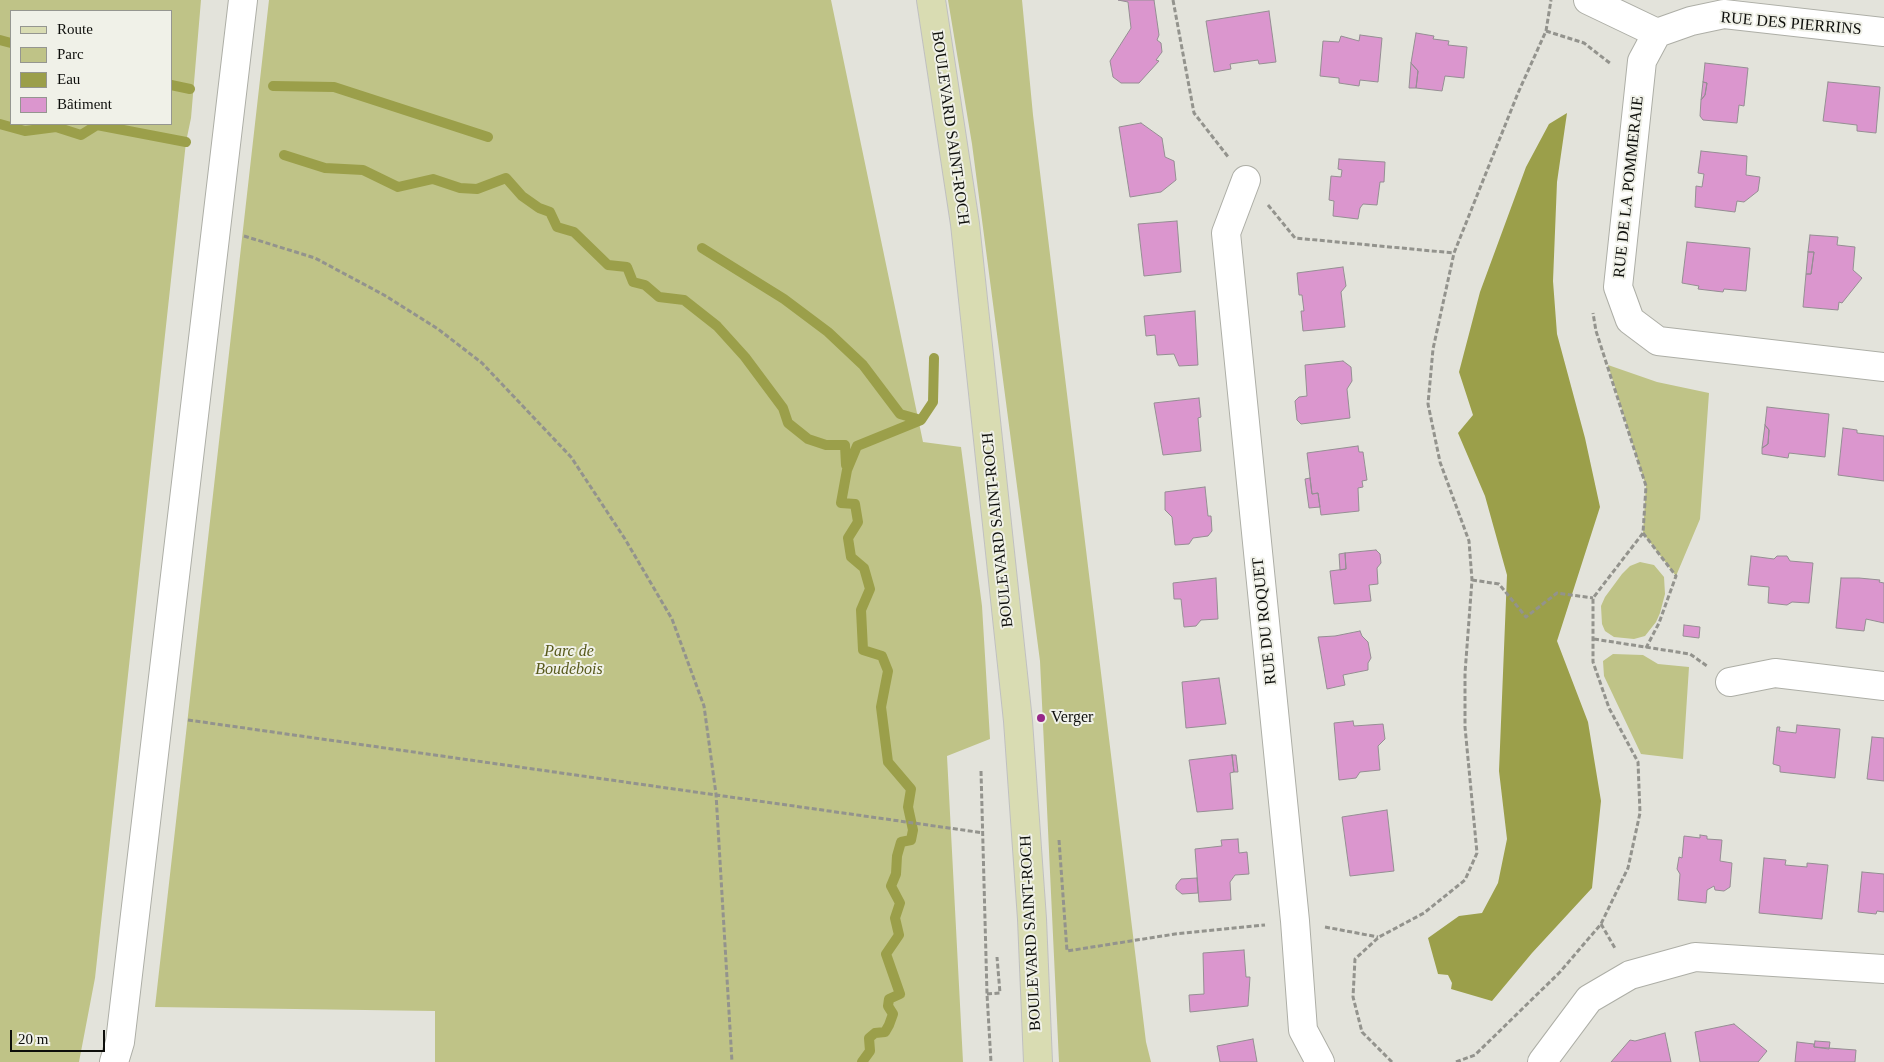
<!DOCTYPE html>
<html>
<head>
<meta charset="utf-8">
<style>
	body { margin:0 }
	#map { position:relative; width:1884px; height:1062px; overflow:hidden; background:#e3e3db; font-family:"Times New Roman",serif }
	canvas { display:block }
	.legend { position:absolute; left:10px; top:10px; width:162px; height:115px; box-sizing:border-box; background:#f0f1e8; border:1px solid #959690; margin:0; padding:6px 9px; list-style:none; font-size:15px; color:#0d0e0b }
	.legend li { display:flex; align-items:center; gap:10px; height:25px }
	.legend b { width:25px; border:1px solid #959690 }
	.scale { position:absolute; left:10px; top:1030px; width:95px; height:22px; box-sizing:border-box; border:2px solid #0d0e0b; border-top:0; padding-left:6px; font-size:15px; line-height:18px; white-space:nowrap; color:#0d0e0b; -webkit-text-stroke:4px #f0f1e8; paint-order:stroke }
</style>
</head>
<body>
<div id="map">
<canvas width="1884" height="1062"></canvas>
<ul class="legend">
<li><b style="height:6px;background:#d9dcb2"></b>Route</li>
<li><b style="height:14px;background:#bfc387"></b>Parc</li>
<li><b style="height:14px;background:#9b9f4a"></b>Eau</li>
<li><b style="height:14px;background:#db96ce"></b>Bâtiment</li>
</ul>
<div class="scale">20 m</div>
</div>
<script>
const ctx = document.querySelector('canvas').getContext('2d');
ctx.lineJoin = 'round';
function fill(path, color) {
  ctx.fillStyle = color;
  ctx.fill(path, 'evenodd');
}
function poly(rows) {
  const path = new Path2D();
  for (const r of rows) {
    path.moveTo(r[0], r[1]);
    for (let i = 2; i < r.length; i += 2) path.lineTo(r[i], r[i + 1]);
  }
  return path;
}
function trace(path, color, width, dash) {
  ctx.strokeStyle = color;
  ctx.lineWidth = width;
  ctx.lineCap = dash ? 'butt' : 'round';
  ctx.setLineDash(dash || []);
  ctx.stroke(path);
}
function drawText(font, color, halo, rows, align = 'center') {
  ctx.font = font + ' "Times New Roman",serif';
  ctx.lineWidth = 4;
  ctx.setLineDash([]);
  ctx.textBaseline = 'middle';
  ctx.strokeStyle = halo;
  ctx.fillStyle = color;
  for (const [text, x, y, turn = 0] of rows) {
    ctx.save();
    ctx.translate(x, y);
    ctx.rotate((+turn || 0) * Math.PI / 180);
    ctx.textAlign = isNaN(turn) ? turn : align;
    if (halo) ctx.strokeText(text, 0, 0);
    ctx.fillText(text, 0, 0);
    ctx.restore();
  }
}
fill(poly([
	[0,0,201,0,191,118,186,142,95,978,79,1062,0,1062],
	[11,11,171,11,171,124,11,124],
	[269,0,831,0,923,442,961,447,982,606,990,739,947,756,963,1062,435,1062,435,1011,155,1007],
	[948,0,1022,0,1033,115,1146,1042,1151,1062,1059,1062,1040,661,972,144],
	[1608,365,1657,382,1709,393,1700,519,1676,576,1643,533,1646,486],
	[1640,562,1654,565,1664,577,1665,594,1660,613,1656,622,1645,636,1634,639,1614,637,1605,631,1602,624,1601,606,1605,597,1622,574,1630,566],
	[1613,654,1643,655,1658,664,1689,667,1683,759,1641,754,1604,676,1603,661]
]), '#bfc387');
fill(poly([
	[1567,113,1557,182,1553,281,1557,334,1585,438,1600,507,1557,641,1588,722,1601,801,1592,888,1532,953,1492,1001,1451,989,1452,983,1448,975,1438,974,1428,938,1459,916,1482,913,1498,883,1507,839,1499,771,1507,575,1485,496,1458,433,1473,415,1459,372,1480,292,1526,167,1549,124]
]), '#9b9f4a');
trace(poly([
	[0,40,11,43],
	[171,85,190,89],
	[273,86,334,87,488,137],
	[0,124,25,131,56,127,81,135,97,125,186,142],
	[284,155,325,168,363,170,398,187,433,179,460,188,477,189,506,178,522,196,539,208,550,212,557,227,574,232,608,265,627,267,633,282,645,285,659,297,684,300,717,326,745,357,783,408,788,423,808,439,826,445,845,445,846,465],
	[702,248,784,299,828,332,863,365,900,414,921,420],
	[862,1062,870,1051,869,1038,875,1033,885,1032,889,1025,893,1014,888,1006,889,999,900,994,886,954,899,935,895,918,900,903,891,886,896,874,897,856,901,842,911,840,913,830,908,807,911,789,888,762,881,707,888,671,882,656,863,650,861,610,870,589,864,568,851,557,848,538,858,522,855,504,841,503,847,470,857,446,921,420,933,402,934,358]
]), '#9b9f4a', 10);
const building = poly([
	[1154,0,1159,35,1157,40,1161,43,1162,52,1156,60,1159,61,1139,83,1121,83,1113,77,1110,61,1131,28,1128,2,1118,0,1154,0],
	[1269,11,1276,62,1259,64,1258,60,1230,64,1231,69,1214,72,1206,21,1269,11],
	[1416,33,1434,36,1433,39,1449,41,1448,45,1467,47,1464,78,1445,76,1442,91,1416,88,1418,71,1411,63,1416,33],
	[1360,35,1382,38,1378,82,1360,80,1359,86,1339,83,1339,78,1320,76,1323,41,1339,42,1341,36,1359,41,1360,35],
	[1411,63,1418,71,1416,88,1409,88,1411,63],
	[1705,63,1748,68,1744,106,1739,105,1737,123,1703,120,1700,116,1701,100,1705,95,1707,83,1703,82,1705,63],
	[1703,82,1707,83,1705,95,1701,100,1703,82],
	[1828,82,1880,87,1876,133,1857,131,1857,125,1823,121,1828,82],
	[1141,123,1162,138,1165,157,1174,161,1176,180,1161,192,1130,197,1119,127,1141,123],
	[1701,151,1747,156,1746,175,1760,177,1758,191,1744,202,1737,201,1735,212,1695,207,1696,186,1702,187,1704,174,1698,173,1701,151],
	[1339,159,1385,162,1384,182,1380,182,1377,205,1363,204,1360,208,1358,219,1333,216,1334,201,1329,200,1331,176,1341,177,1342,170,1338,169,1339,159],
	[1177,221,1181,272,1144,276,1138,224,1177,221],
	[1810,235,1838,237,1837,245,1855,247,1853,270,1862,278,1842,303,1839,302,1838,310,1803,307,1806,274,1811,274,1814,252,1808,252,1810,235],
	[1687,242,1750,248,1746,291,1724,289,1723,292,1698,289,1699,286,1682,283,1687,242],
	[1808,252,1814,252,1811,274,1806,274,1808,252],
	[1343,267,1346,286,1341,292,1345,327,1303,331,1301,311,1304,311,1302,295,1299,295,1297,273,1343,267],
	[1195,311,1198,365,1179,366,1174,354,1157,355,1155,335,1146,336,1144,316,1195,311],
	[1343,361,1351,367,1352,381,1347,389,1350,418,1301,424,1297,420,1295,401,1299,397,1307,396,1305,365,1343,361],
	[1199,398,1201,417,1198,418,1201,451,1163,455,1154,403,1199,398],
	[1767,407,1829,414,1825,457,1789,453,1788,458,1762,454,1762,448,1768,444,1769,430,1765,425,1767,407],
	[1765,425,1769,430,1768,444,1762,448,1765,425],
	[1843,428,1857,430,1857,433,1884,436,1884,481,1838,475,1843,428],
	[1358,446,1359,452,1363,452,1367,480,1362,481,1363,487,1358,488,1359,511,1321,515,1318,493,1312,494,1307,453,1358,446],
	[1310,478,1312,494,1318,493,1320,507,1309,508,1305,479,1310,478],
	[1205,487,1208,516,1211,516,1212,531,1208,536,1193,538,1189,544,1175,545,1172,517,1165,510,1165,492,1205,487],
	[1376,550,1380,554,1381,563,1377,568,1378,584,1369,585,1371,601,1334,604,1330,571,1346,569,1345,553,1376,550],
	[1345,553,1346,569,1340,570,1339,554,1345,553],
	[1751,556,1774,559,1777,556,1787,556,1790,561,1813,563,1809,603,1792,602,1787,605,1768,603,1769,587,1748,585,1751,556],
	[1216,578,1218,619,1201,620,1196,626,1184,627,1181,599,1174,599,1173,583,1216,578],
	[1841,578,1859,578,1880,580,1879,582,1884,583,1884,623,1866,619,1864,631,1836,628,1841,578],
	[1684,625,1700,627,1699,638,1683,636,1684,625],
	[1360,631,1362,636,1368,642,1371,658,1368,663,1368,670,1343,675,1345,685,1327,689,1318,637,1335,636,1360,631],
	[1219,678,1226,724,1186,728,1182,682,1219,678],
	[1353,721,1354,726,1383,724,1385,739,1378,746,1380,770,1360,772,1356,778,1339,780,1334,723,1353,721],
	[1797,725,1840,729,1835,778,1780,772,1780,766,1773,764,1777,727,1780,727,1779,731,1796,733,1797,725],
	[1872,737,1884,738,1884,781,1867,779,1872,737],
	[1232,755,1234,772,1230,773,1233,809,1197,812,1189,760,1232,755],
	[1232,755,1236,755,1238,772,1234,772,1232,755],
	[1387,810,1394,871,1350,876,1342,817,1387,810],
	[1700,835,1707,836,1707,839,1722,840,1720,861,1732,863,1730,887,1724,891,1715,890,1714,886,1707,890,1706,903,1678,900,1680,874,1677,869,1679,857,1682,858,1684,836,1700,838,1700,835],
	[1238,839,1239,853,1247,852,1249,874,1235,875,1230,882,1231,900,1199,902,1195,849,1222,846,1221,840,1238,839],
	[1764,858,1786,860,1785,865,1807,867,1807,863,1828,865,1822,919,1759,913,1764,858],
	[1862,872,1884,874,1884,912,1877,911,1876,914,1858,912,1862,872],
	[1197,878,1198,893,1182,894,1176,889,1176,885,1181,879,1197,878],
	[1244,950,1246,977,1250,977,1248,1006,1190,1012,1189,995,1204,994,1203,953,1244,950],
	[1734,1024,1767,1051,1758,1062,1700,1062,1695,1032,1734,1024],
	[1665,1033,1671,1062,1611,1062,1630,1040,1635,1041,1665,1033],
	[1253,1039,1257,1062,1220,1062,1217,1046,1253,1039],
	[1815,1041,1830,1042,1829,1049,1814,1047,1815,1041],
	[1797,1042,1814,1044,1814,1047,1856,1050,1855,1062,1795,1062,1797,1042]
]);
fill(building, '#db96ce');
trace(building, '#958e93', 1);
const minor = poly([
	[1588,0,1657,33,1691,21,1724,14,1884,32],
	[1657,33,1642,61,1618,287,1630,320,1658,341,1884,367],
	[1246,180,1226,233,1295,921,1303,1030,1320,1062],
	[1730,682,1775,673,1884,686],
	[114,1062,120,1042,243,0],
	[1542,1062,1589,999,1630,975,1695,957,1884,969]
]);
const major = poly([
	[931,0,965,224,1018,721,1032,919,1038,1062]
]);
trace(minor, '#adaea6', 30);
trace(major, '#c0c0c0', 30);
trace(poly([
	[1173,0,1194,113,1229,158],
	[1546,31,1584,43,1611,64],
	[1268,205,1295,238,1454,253],
	[244,236,315,258,384,295,438,329,482,363,571,457,625,539,672,619,704,706,716,794,732,1062],
	[1643,533,1676,576,1659,623,1646,648],
	[1472,580,1499,584,1526,617,1557,593,1593,598],
	[1594,639,1690,654,1707,666],
	[188,720,984,833],
	[981,771,987,994,991,1062],
	[1059,840,1067,951,1175,934,1265,925],
	[1601,924,1616,950],
	[1325,927,1378,937],
	[987,994,1000,993,997,957],
	[1392,1062,1362,1032,1353,997,1355,959,1379,937,1424,913,1465,880,1477,853,1465,727,1465,673,1472,580,1469,541,1440,462,1428,404,1433,349,1454,253,1518,93,1546,31,1551,0],
	[1456,1062,1475,1055,1560,972,1601,924,1628,868,1640,813,1638,762,1609,708,1593,662,1593,598,1643,533,1646,486,1596,331,1593,313]
]), '#93938d', 3, [5, 2.5]);
trace(minor, '#fff', 28);
trace(major, '#d9dcb2', 28);
for (const [x, y, r, color] of [
	[1041,718,5,"#972889"]
]) {
  const dot = new Path2D();
  dot.arc(x, y, r, 0, 2 * Math.PI);
  ctx.fillStyle = color;
  ctx.fill(dot);
  trace(dot, '#f0f1e8', 2);
}
drawText('16px', '#0d0e0b', '#f0f1e8', [
	["RUE DES PIERRINS",1791,24,5],
	["BOULEVARD SAINT-ROCH",950,128,82],
	["RUE DE LA POMMERAIE",1629,187,-84],
	["BOULEVARD SAINT-ROCH",998,530,-96],
	["RUE DU ROQUET",1265,621,-96],
	["BOULEVARD SAINT-ROCH",1031,933,-93]
]);
drawText('italic 16px', '#585a1c', '#f0f1e8', [
	["Parc de",569,652],
	["Boudebois",569,670]
]);
drawText('16px', '#0d0e0b', '#f0f1e8', [
	["Verger",1051,718]
], 'left');
</script>
</body>
</html>
